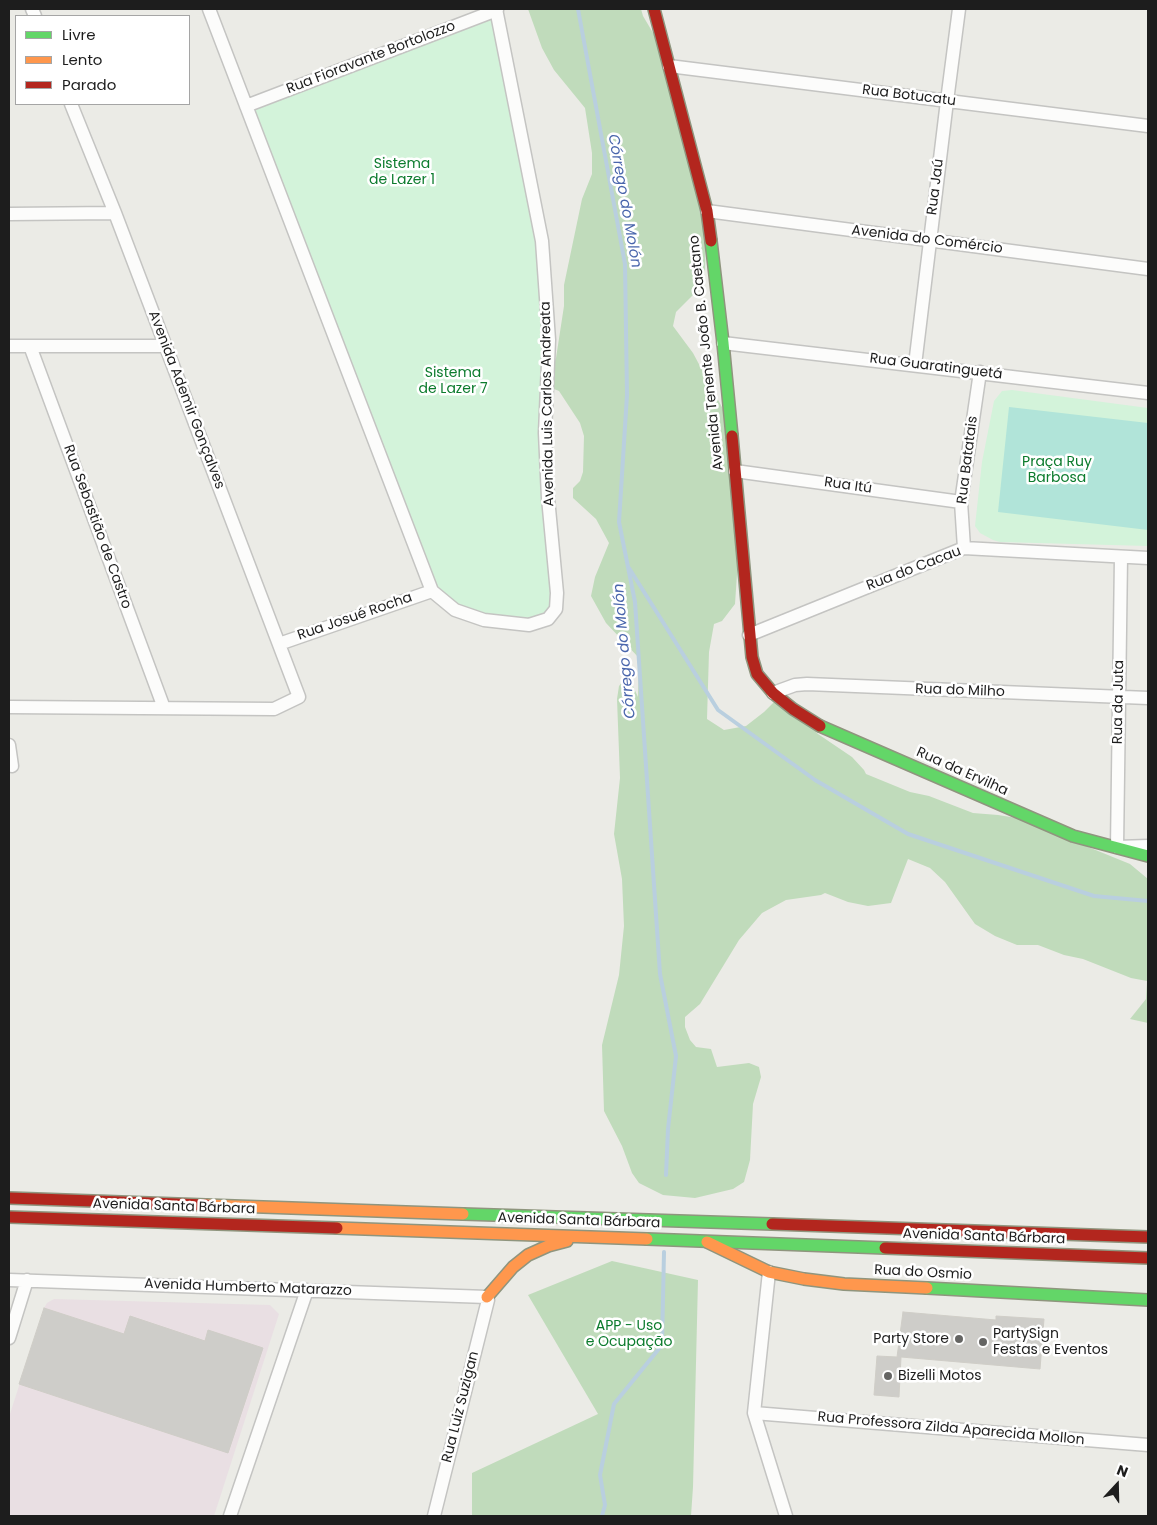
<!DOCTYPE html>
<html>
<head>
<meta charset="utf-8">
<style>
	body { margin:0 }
	#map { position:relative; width:1157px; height:1525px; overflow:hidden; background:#ebebe6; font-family:Poppins,sans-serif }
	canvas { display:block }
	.frame { position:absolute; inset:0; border:10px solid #1d1d1d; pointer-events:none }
	.legend { position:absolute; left:15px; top:15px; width:175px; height:90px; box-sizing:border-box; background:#fff; border:1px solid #a5a5a5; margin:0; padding:6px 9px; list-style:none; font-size:15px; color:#1d1d1d }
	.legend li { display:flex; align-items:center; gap:10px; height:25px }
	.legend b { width:25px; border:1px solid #a5a5a5 }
	.north { position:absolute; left:1092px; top:1460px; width:50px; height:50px; -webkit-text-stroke:4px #fff; paint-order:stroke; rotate:21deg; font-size:14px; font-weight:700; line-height:20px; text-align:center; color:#1d1d1d }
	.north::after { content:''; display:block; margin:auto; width:18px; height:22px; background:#1d1d1d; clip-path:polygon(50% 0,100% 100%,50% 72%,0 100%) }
</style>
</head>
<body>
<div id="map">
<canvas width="1157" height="1525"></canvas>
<div class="frame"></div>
<ul class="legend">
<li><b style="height:6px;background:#63d668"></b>Livre</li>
<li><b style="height:6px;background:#ff974d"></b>Lento</li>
<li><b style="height:6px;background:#b3261e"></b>Parado</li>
</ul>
<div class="north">N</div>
</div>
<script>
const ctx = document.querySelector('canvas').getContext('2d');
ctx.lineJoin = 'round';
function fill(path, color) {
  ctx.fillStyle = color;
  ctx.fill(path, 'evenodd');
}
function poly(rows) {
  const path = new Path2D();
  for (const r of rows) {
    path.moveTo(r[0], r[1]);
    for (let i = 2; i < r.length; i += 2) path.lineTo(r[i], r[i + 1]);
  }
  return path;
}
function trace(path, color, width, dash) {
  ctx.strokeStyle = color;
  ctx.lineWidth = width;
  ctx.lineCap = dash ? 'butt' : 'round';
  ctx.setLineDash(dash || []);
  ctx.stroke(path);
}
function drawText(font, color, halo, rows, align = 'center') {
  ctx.font = font + ' Poppins,sans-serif';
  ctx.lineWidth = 5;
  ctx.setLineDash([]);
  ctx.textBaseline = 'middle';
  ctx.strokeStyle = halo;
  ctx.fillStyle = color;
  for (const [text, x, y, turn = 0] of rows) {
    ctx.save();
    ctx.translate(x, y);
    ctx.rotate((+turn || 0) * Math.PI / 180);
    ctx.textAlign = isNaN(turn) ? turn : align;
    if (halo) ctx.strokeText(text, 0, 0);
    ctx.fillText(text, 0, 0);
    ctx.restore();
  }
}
fill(poly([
	[54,1299,270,1305,279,1314,214,1516,9,1516,9,1417,44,1308,47,1303]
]), '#e9dfe3');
fill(poly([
	[528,9,641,9,643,16,662,48,706,227,705,272,696,292,676,312,673,326,693,353,724,411,739,545,735,604,722,621,714,624,709,652,707,719,724,730,746,726,764,712,779,697,818,734,852,757,864,770,866,774,910,792,929,796,973,813,998,815,1017,818,1130,864,1148,879,1148,1023,1130,1019,1146,999,1147,981,1131,978,1083,959,1064,955,1038,945,1017,945,995,936,975,924,945,882,930,868,908,859,891,903,868,906,848,902,825,893,821,895,786,900,762,913,739,940,700,1004,685,1017,685,1027,690,1040,696,1047,711,1049,717,1067,749,1063,759,1067,761,1077,753,1104,750,1160,744,1182,733,1189,695,1198,663,1195,639,1183,632,1173,622,1146,604,1111,602,1045,619,975,624,926,622,879,614,834,620,778,617,699,619,686,624,680,632,684,638,697,639,658,606,623,591,596,595,577,609,543,596,519,573,498,573,488,580,481,583,472,584,436,580,423,559,391,549,387,541,395,556,358,564,306,564,285,582,199,592,174,592,153,585,108,554,70,542,48],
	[612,1261,698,1280,693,1487,691,1516,472,1516,472,1473,598,1414,528,1295]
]), '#c0dbbb');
fill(poly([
	[497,10,542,241,557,593,548,619,484,620,432,591,246,106],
	[1012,390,1148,408,1148,546,1000,542,993,540,980,533,975,526,982,462,994,401,1002,391]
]), '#d3f3da');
fill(poly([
	[1009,407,1148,423,1148,530,998,512]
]), '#b1e4d9');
trace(poly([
	[578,9,625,264,627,395,619,522,635,602,660,974,676,1056,668,1129,666,1175],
	[629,568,718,710,815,780,908,834,1094,896,1148,901],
	[602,1516,605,1505,600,1475,614,1404,662,1345,664,1252]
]), '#b9cfdf', 4);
const building = poly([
	[44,1308,124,1334,130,1316,205,1341,208,1330,263,1348,228,1453,19,1384,44,1308],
	[903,1312,996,1320,996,1316,1044,1319,1040,1369,901,1357,899,1397,874,1395,877,1356,897,1357,903,1312]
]);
fill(building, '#cecdc9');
trace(building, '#cfcdc7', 1);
const street = poly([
	[32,9,35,16],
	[209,9,432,591,455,610,484,620,529,625,548,619,556,609,557,593,548,498,545,433,549,340,542,241,496,9],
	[669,66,1148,126],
	[246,106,497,10],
	[707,211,1148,269],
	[9,214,115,213],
	[723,343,1148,393],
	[9,346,165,346],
	[30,346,164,708],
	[915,365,947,101,959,9],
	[735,471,961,502],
	[964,548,961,502,980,372],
	[1121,557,1117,847,1148,846],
	[749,635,964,548,1148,558],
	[279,644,432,591],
	[773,693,795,685,807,684,1148,698],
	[9,707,274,709,299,697,115,213,71,104],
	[9,745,12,766],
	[769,1272,754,1413,786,1516],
	[9,1280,487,1297,488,1300,434,1516],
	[9,1338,27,1280],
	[754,1413,1148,1445],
	[230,1516,307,1290]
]);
const fast = poly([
	[711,241,723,343,732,436],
	[820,726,1073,836,1148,856],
	[463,1214,772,1224],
	[647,1239,885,1248],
	[927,1288,1148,1300]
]);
const slow = poly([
	[206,1205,463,1214],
	[337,1228,647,1239],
	[707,1242,769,1272,804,1279,844,1284,927,1288],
	[487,1297,513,1267,528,1255,548,1246,567,1241]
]);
const jam = poly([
	[654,9,707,211,711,241],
	[732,436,752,657,757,674,773,693,793,709,820,726],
	[9,1198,206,1205],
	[9,1217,337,1228],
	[772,1224,1148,1237],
	[885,1248,1148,1258]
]);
trace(street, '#c4c4c2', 15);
trace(fast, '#8f957e', 14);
trace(slow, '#8f957e', 14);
trace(jam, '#8f957e', 14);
trace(street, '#fcfcfb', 12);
trace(fast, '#63d668', 11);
trace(slow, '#ff974d', 11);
trace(jam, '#b3261e', 11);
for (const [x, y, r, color] of [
	[959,1339,5,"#656563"],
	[983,1342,5,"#656563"],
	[888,1376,5,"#656563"]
]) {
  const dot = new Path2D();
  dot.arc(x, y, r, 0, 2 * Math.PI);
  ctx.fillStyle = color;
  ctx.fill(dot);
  trace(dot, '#fff', 2);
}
drawText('14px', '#1d1d1d', '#fff', [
	["Rua Fioravante Bortolozzo",371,58,-21],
	["Rua Botucatu",909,96,7],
	["Rua Jaú",936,187,-83],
	["Avenida do Comércio",927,240,7],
	["Avenida Tenente João B. Caetano",707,353,-96],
	["Rua Guaratinguetá",936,367,7],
	["Avenida Ademir Gonçalves",186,400,69],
	["Avenida Luis Carlos Andreata",548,404,-91],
	["Rua Batatais",968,460,-83],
	["Rua Itú",848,486,8],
	["Rua Sebastião de Castro",97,527,70],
	["Rua do Cacau",914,569,-21],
	["Rua Josué Rocha",355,617,-19],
	["Rua do Milho",960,691,2],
	["Rua da Juta",1119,702,-89],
	["Rua da Ervilha",962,772,24],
	["Avenida Santa Bárbara",174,1207,2],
	["Avenida Santa Bárbara",579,1221,2],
	["Avenida Santa Bárbara",984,1237,2],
	["Rua do Osmio",923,1273,3],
	["Avenida Humberto Matarazzo",248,1288,2],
	["Rua Luiz Suzigan",461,1407,-76],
	["Rua Professora Zilda Aparecida Mollon",951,1429,5]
]);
drawText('14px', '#0c7b2d', '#fff', [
	["Sistema",402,164],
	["de Lazer 1",402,180],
	["Sistema",453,373],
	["de Lazer 7",453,389],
	["Praça Ruy",1057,462],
	["Barbosa",1057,478],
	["APP - Uso",629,1326],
	["e Ocupação",629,1342]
]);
drawText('14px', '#1d1d1d', '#fff', [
	["PartySign",993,1334],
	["Festas e Eventos",993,1350],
	["Party Store",949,1339,"right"],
	["Bizelli Motos",898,1376]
], 'left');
drawText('italic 15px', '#4a66ac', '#fff', [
	["Córrego do Molón",624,201,80],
	["Córrego do Molón",625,651,-95]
]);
</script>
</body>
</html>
